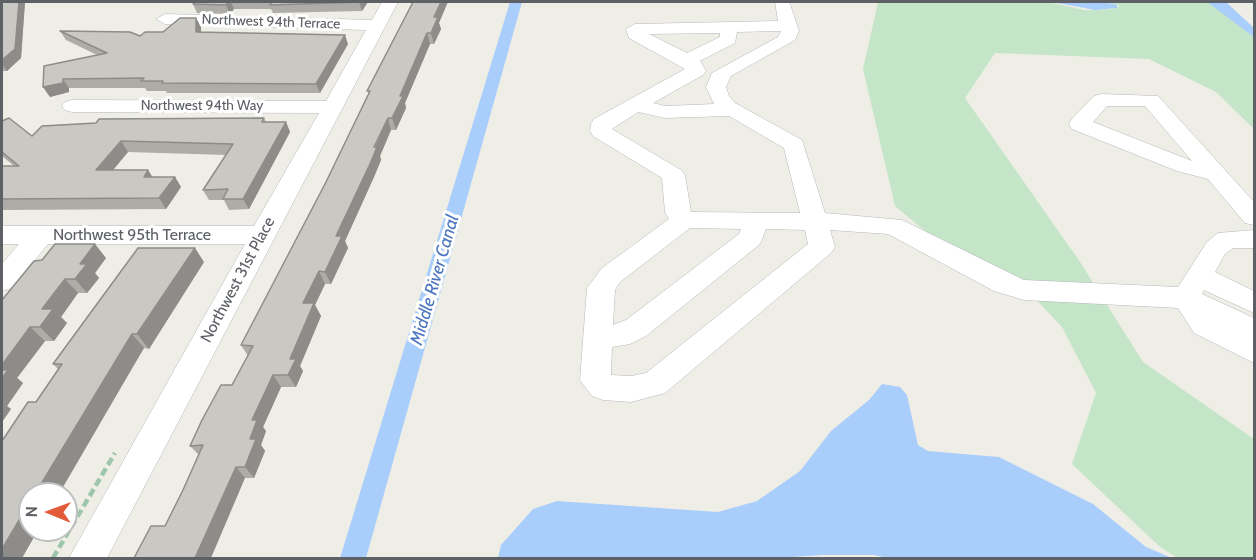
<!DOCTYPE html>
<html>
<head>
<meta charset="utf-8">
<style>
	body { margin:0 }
	#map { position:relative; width:1256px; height:560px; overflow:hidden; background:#efeee6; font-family:Cabin,sans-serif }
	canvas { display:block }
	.frame { position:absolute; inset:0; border:3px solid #5d6065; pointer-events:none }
	.north { position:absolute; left:18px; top:482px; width:60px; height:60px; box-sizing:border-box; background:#fff; border:2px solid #bebfc1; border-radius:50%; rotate:271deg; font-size:16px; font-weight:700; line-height:24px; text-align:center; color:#5d6065 }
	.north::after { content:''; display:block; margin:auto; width:21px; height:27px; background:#e25b39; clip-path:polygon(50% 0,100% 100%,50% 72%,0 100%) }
</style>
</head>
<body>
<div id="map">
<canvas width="1256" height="560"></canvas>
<div class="frame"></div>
<div class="north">N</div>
</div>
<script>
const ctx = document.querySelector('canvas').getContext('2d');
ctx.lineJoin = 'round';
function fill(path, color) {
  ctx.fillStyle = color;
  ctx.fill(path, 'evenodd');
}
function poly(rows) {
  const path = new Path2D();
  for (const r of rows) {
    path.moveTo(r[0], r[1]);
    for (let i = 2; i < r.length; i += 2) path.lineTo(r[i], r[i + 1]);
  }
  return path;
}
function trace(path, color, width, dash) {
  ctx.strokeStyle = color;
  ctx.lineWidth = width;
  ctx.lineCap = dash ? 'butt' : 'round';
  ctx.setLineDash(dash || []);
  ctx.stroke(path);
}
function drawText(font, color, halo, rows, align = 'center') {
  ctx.font = font + ' Cabin,sans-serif';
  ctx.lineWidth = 6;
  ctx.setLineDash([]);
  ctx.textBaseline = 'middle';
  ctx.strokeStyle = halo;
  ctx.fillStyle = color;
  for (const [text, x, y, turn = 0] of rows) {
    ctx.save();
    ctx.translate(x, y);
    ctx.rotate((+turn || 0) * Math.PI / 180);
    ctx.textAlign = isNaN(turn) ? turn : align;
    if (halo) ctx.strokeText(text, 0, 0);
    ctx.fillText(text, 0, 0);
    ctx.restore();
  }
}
fill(poly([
	[878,2,1048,2,1084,10,1113,9,1120,6,1106,2,1210,2,1254,34,1254,129,1216,92,1149,59,995,53,965,98,1080,262,1143,362,1254,439,1254,558,1177,558,1159,546,1072,464,1096,393,1062,327,1014,276,931,236,895,206,863,69]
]), '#c4e5c8');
fill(poly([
	[1052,2,1105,2,1117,5,1117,8,1095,10],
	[1207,2,1226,2,1254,28,1254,37],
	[882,384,900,387,907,395,918,445,928,451,999,457,1093,504,1146,547,1172,558,888,558,874,555,822,555,778,558,498,558,501,545,533,509,557,501,718,512,757,501,800,471,831,431,869,400]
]), '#aacefb');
fill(poly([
	[510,2,522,2,366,558,340,558,510,2]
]), '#aacefb');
const minor = poly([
	[382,2,398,2,107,558,69,558,245,244,48,244,12,288,2,291,2,264,19,244,2,244,2,226,254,226,319,113,72,112,65,110,62,106,65,102,72,100,326,101,366,30,165,24,156,19,165,14,372,20,382,2],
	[775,2,789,2,790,4,799,31,795,40,731,76,726,87,729,96,735,103,802,140,825,213,902,220,1024,280,1178,287,1207,242,1218,233,1254,230,1254,248,1233,248,1225,254,1215,272,1254,291,1254,313,1204,290,1202,294,1254,318,1254,363,1194,333,1178,308,1024,300,994,291,888,234,830,230,835,247,831,253,665,393,631,402,603,400,592,396,580,380,587,288,602,268,669,219,665,212,662,178,593,136,590,131,591,124,594,119,685,69,629,38,626,29,635,24,778,21,775,2],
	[781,31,778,37,712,73,706,87,714,104,665,106,653,103,703,75,706,71,700,61,735,43,737,32,781,31],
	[720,33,720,37,687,53,649,34,720,33],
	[638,112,665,118,729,116,784,148,800,213,691,212,685,175,681,170,612,129,638,112],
	[690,228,741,229,739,234,626,320,613,325,615,290,620,282,690,228],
	[766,229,805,230,808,244,646,373,631,376,611,375,612,347,630,344,646,336,760,244,766,229],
	[1101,94,1158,96,1254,202,1254,225,1245,223,1208,179,1177,171,1072,129,1069,124,1072,119,1094,96,1101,94],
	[1107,106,1145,106,1192,161,1093,122,1107,106]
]);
trace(minor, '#b6b7bc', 1);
trace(poly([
	[53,558,115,453]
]), '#9dc6ad', 4.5, [8, 4]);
fill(minor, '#fff');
fill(poly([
	[2,2,25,2,21,58,7,71,2,71],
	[195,2,368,2,362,11,273,13,271,9,234,9,230,14,197,13,193,4],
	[413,2,439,23,441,29,434,44,430,44,405,103,406,108,396,130,391,130,380,156,381,160,374,177,345,241,348,248,331,284,325,284,315,305,321,316,300,366,303,371,296,387,281,387,263,427,266,431,261,445,265,451,254,478,245,478,165,526,183,490,199,455,190,446,232,385,248,356,241,345,326,182,369,94,367,91],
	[196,18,201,27,201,32,348,44,320,93,167,93,166,91,147,91,145,88,69,88,69,92,50,97,43,87,97,55,66,40,60,31,140,36,163,32],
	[264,118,266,122,286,122,290,132,249,209,229,210,224,200,209,200,203,190,226,155,128,152,113,170,148,170,152,177,175,177,181,187,166,209,2,210,2,166,14,166,2,156,2,121,32,136],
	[106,258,95,273,99,278,87,293,78,293,61,317,67,323,54,341,45,341,17,378,23,383,7,406,11,409,2,422,2,300],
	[204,262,149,349,144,348,30,530,38,530,22,558,36,402,58,369,53,364]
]), '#aeaca7');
fill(poly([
	[19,2,25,2,21,58,7,71,2,64,2,60],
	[228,2,231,2,234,9,230,14,226,5],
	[359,2,368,2,362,11],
	[441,2,448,2,439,23,441,29,434,44,431,33,434,17],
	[196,18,201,27,201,41,196,32],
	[427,33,430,44,405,103,406,108,396,130,392,118,400,96],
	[345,35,348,44,320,93,316,84],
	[63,79,69,88,69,92,50,97,43,87],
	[388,118,391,130,380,156,381,160,374,177,345,241,348,248,331,284,325,272,336,236],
	[286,122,290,132,249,209,243,199],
	[121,141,128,152,104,181,96,170],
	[148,170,155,181,144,177],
	[175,177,181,187,166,209,159,198],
	[95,244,106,258,95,273,99,278,87,293,75,279,80,264],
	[195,248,204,262,149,349,137,334],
	[319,271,325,284,315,305,321,316,300,366,303,371,296,387,288,375,290,359,303,303],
	[65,279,78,293,61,317,67,323,54,341,40,327,42,309],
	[30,327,45,341,17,378,23,383,7,406,11,409,2,422,2,365],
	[132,334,144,348,59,494,35,494],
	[273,375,281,387,263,427,266,431,261,445,265,451,254,478,245,467,252,420],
	[236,467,245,478,211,558,195,558],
	[30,502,30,530,38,530,22,558,2,558,2,549]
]), '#8d8c88');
const building = poly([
	[2,2,19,2,15,49,2,60,2,2],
	[195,2,228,2,226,5,193,4,195,2],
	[272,2,360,2,270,5,272,2],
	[413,2,441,2,434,17,438,17,431,33,427,33,400,96,403,96,392,118,388,118,374,147,377,147,370,164,336,236,342,236,325,272,319,271,303,303,314,303,290,359,296,359,288,375,273,375,252,420,257,420,250,439,256,439,245,467,236,467,195,558,134,558,151,526,165,526,183,490,203,445,190,446,202,420,221,385,232,385,253,346,241,345,326,182,370,91,367,91,413,2],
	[180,18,196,18,196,32,345,35,316,84,162,83,163,81,141,81,144,78,63,79,63,83,43,87,44,66,107,53,60,31,130,32,140,36,145,32,163,32,180,18],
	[9,118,32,136,42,126,96,123,99,119,264,118,262,122,286,122,243,199,223,199,228,189,203,190,233,144,121,141,96,170,148,170,144,177,175,177,159,198,2,199,2,166,19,166,2,152,2,121,9,118],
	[55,244,95,244,80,264,87,264,75,279,65,279,42,309,53,309,40,327,30,327,2,365,2,300,34,261,42,260,55,244],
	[138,248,195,248,137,334,132,334,35,494,30,494,30,502,2,549,2,441,28,402,36,402,62,364,53,364,138,248],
	[2,370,8,370,2,378,2,370]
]);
fill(building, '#cac8c2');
trace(building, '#8d8c88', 1.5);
drawText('14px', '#5d6065', '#fff', [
	["Northwest 94th Terrace",271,22,2],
	["Northwest 94th Way",202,106]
]);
drawText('16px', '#5d6065', '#fff', [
	["Northwest 95th Terrace",132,235],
	["Northwest 31st Place",238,280,-62]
]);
drawText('italic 18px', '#4c76bf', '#fff', [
	["Middle River Canal",435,280,-74]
]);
</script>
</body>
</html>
